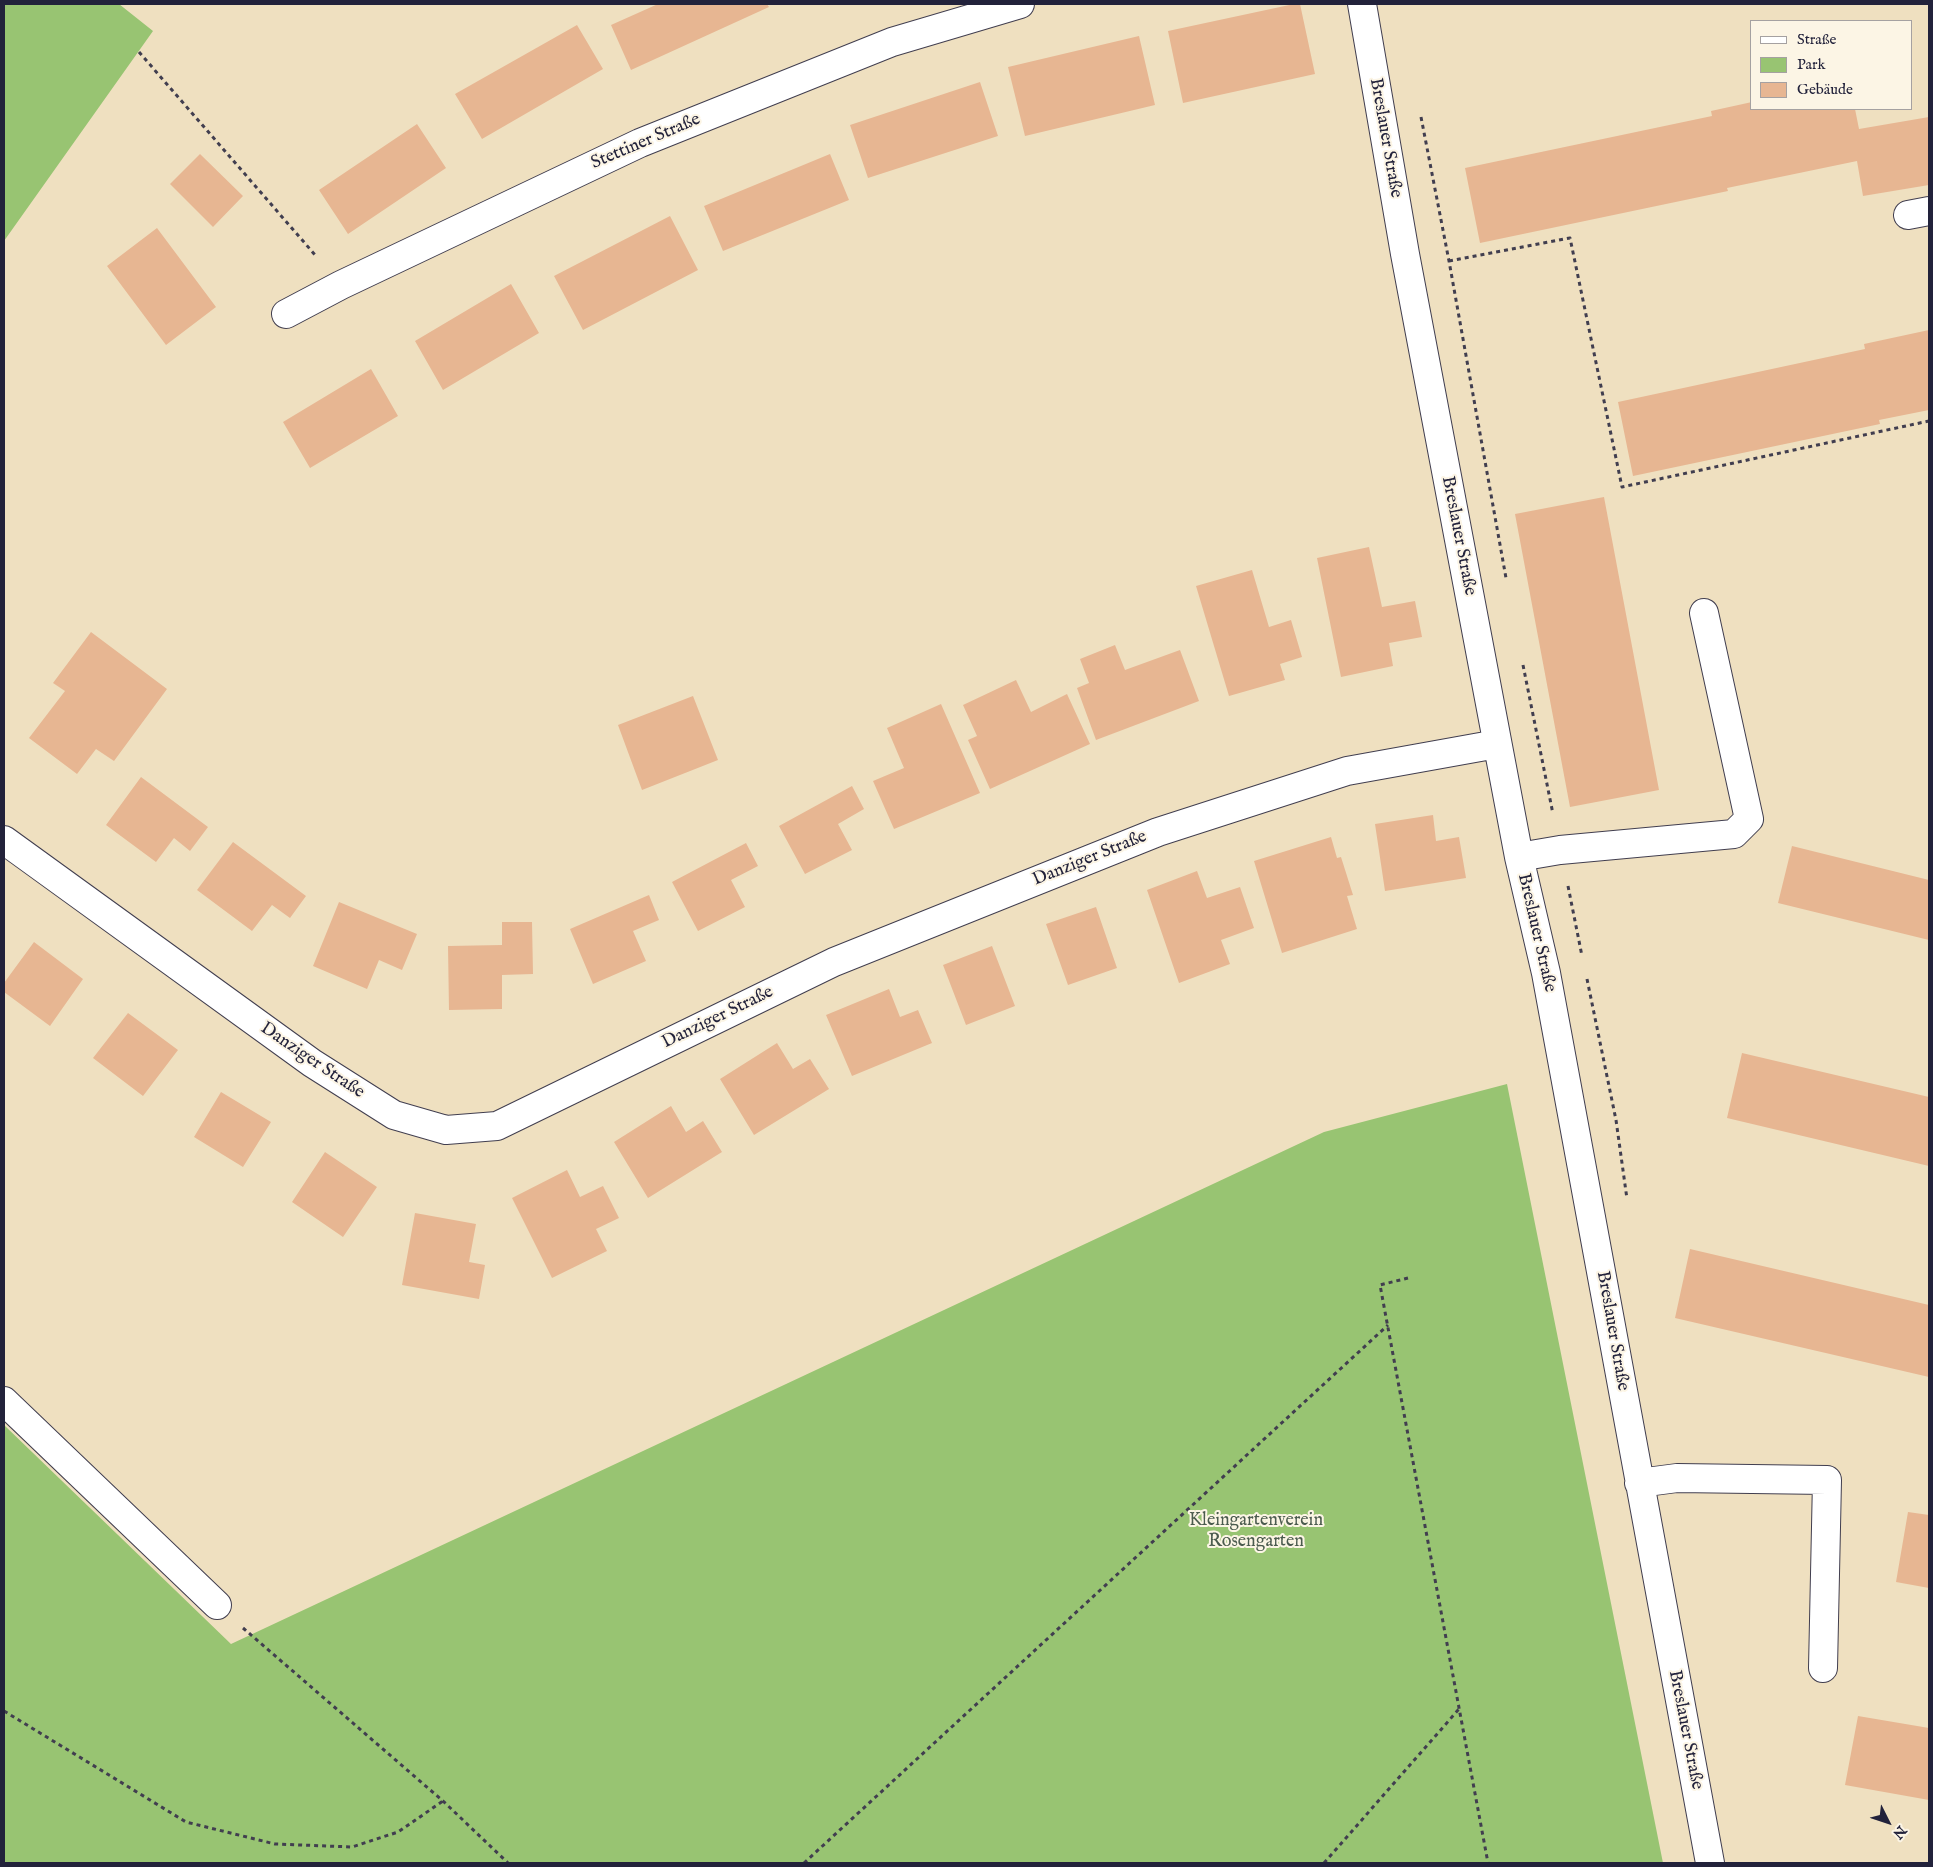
<!DOCTYPE html>
<html>
<head>
<meta charset="utf-8">
<style>
	body { margin:0 }
	#map { position:relative; width:1933px; height:1867px; overflow:hidden; background:#efe0c0; font-family:"IM FELL English",serif }
	canvas { display:block }
	.frame { position:absolute; inset:0; border:5px solid #22223b; pointer-events:none }
	.legend { position:absolute; left:1750px; top:20px; width:162px; height:90px; box-sizing:border-box; background:#fcf5e5; border:1px solid #a5a1a1; margin:0; padding:6px 9px; list-style:none; font-size:15px; color:#22223b }
	.legend li { display:flex; align-items:center; gap:10px; height:25px }
	.legend b { width:25px; border:1px solid #a5a1a1 }
	.north { position:absolute; left:1863px; top:1797px; width:50px; height:50px; -webkit-text-stroke:4px #fcf5e5; paint-order:stroke; rotate:131deg; font-size:14px; font-weight:700; line-height:20px; text-align:center; color:#22223b }
	.north::after { content:''; display:block; margin:auto; width:18px; height:22px; background:#22223b; clip-path:polygon(50% 0,100% 100%,50% 72%,0 100%) }
</style>
</head>
<body>
<div id="map">
<canvas width="1933" height="1867"></canvas>
<div class="frame"></div>
<ul class="legend">
<li><b style="height:6px;background:#fff"></b>Straße</li>
<li><b style="height:14px;background:#98c472"></b>Park</li>
<li><b style="height:14px;background:#e7b692"></b>Gebäude</li>
</ul>
<div class="north">N</div>
</div>
<script>
const ctx = document.querySelector('canvas').getContext('2d');
ctx.lineJoin = 'round';
function fill(path, color) {
  ctx.fillStyle = color;
  ctx.fill(path, 'evenodd');
}
function poly(rows) {
  const path = new Path2D();
  for (const r of rows) {
    path.moveTo(r[0], r[1]);
    for (let i = 2; i < r.length; i += 2) path.lineTo(r[i], r[i + 1]);
  }
  return path;
}
function trace(path, color, width, dash) {
  ctx.strokeStyle = color;
  ctx.lineWidth = width;
  ctx.lineCap = dash ? 'butt' : 'round';
  ctx.setLineDash(dash || []);
  ctx.stroke(path);
}
function drawText(font, color, halo, rows, align = 'center') {
  ctx.font = font + ' "IM FELL English",serif';
  ctx.lineWidth = 4;
  ctx.setLineDash([]);
  ctx.textBaseline = 'middle';
  ctx.strokeStyle = halo;
  ctx.fillStyle = color;
  for (const [text, x, y, turn = 0] of rows) {
    ctx.save();
    ctx.translate(x, y);
    ctx.rotate((+turn || 0) * Math.PI / 180);
    ctx.textAlign = isNaN(turn) ? turn : align;
    if (halo) ctx.strokeText(text, 0, 0);
    ctx.fillText(text, 0, 0);
    ctx.restore();
  }
}
fill(poly([
	[4,4,119,4,153,31,4,241],
	[1507,1084,1663,1863,4,1863,4,1425,231,1644,1324,1132]
]), '#98c472');
fill(poly([
	[658,4,767,4,769,7,631,70,611,25],
	[1294,4,1300,4,1315,74,1183,103,1168,31],
	[577,25,603,69,482,139,455,94],
	[1139,36,1155,105,1025,136,1008,67],
	[980,82,998,136,868,178,850,125],
	[1752,102,1752,109,1855,109,1859,129,1929,117,1929,185,1863,196,1857,161,1727,188,1728,191,1480,243,1465,168,1712,116,1711,111],
	[417,124,446,168,348,234,319,190],
	[200,154,243,196,213,227,170,184],
	[830,154,849,200,723,251,704,206],
	[670,216,698,270,583,330,554,276],
	[157,228,216,307,166,345,107,266],
	[511,284,539,333,443,390,415,341],
	[1929,330,1929,410,1879,420,1880,424,1633,476,1618,402,1865,349,1864,344],
	[371,369,398,416,310,468,283,422],
	[1604,497,1659,790,1570,807,1515,514],
	[1369,547,1382,607,1415,601,1422,637,1389,643,1393,666,1341,677,1317,558],
	[1252,570,1269,627,1291,620,1302,657,1280,664,1285,680,1229,696,1196,586],
	[91,632,167,689,114,761,96,749,77,774,29,738,65,691,53,683],
	[1115,645,1125,670,1180,650,1199,701,1096,740,1077,688,1089,683,1080,659],
	[1016,680,1031,712,1067,694,1090,744,990,789,968,740,977,736,963,705],
	[693,696,718,760,642,790,618,725],
	[941,704,980,793,894,829,873,781,904,768,887,728],
	[141,777,208,827,190,851,174,838,156,862,106,825],
	[852,786,864,809,838,824,852,850,805,874,779,826],
	[1433,815,1436,841,1459,837,1466,878,1385,891,1375,824],
	[1331,837,1337,858,1341,857,1353,895,1347,896,1357,929,1282,953,1254,861],
	[233,842,306,896,290,918,272,905,252,931,197,890],
	[746,843,758,866,731,880,745,907,698,931,672,882],
	[1792,846,1929,880,1929,940,1778,903],
	[1197,871,1207,898,1240,887,1254,928,1221,940,1230,964,1179,983,1147,890],
	[649,895,659,920,633,931,646,961,593,984,570,929],
	[339,902,417,934,402,970,379,960,367,989,313,966],
	[1096,907,1117,968,1068,985,1046,924],
	[502,922,532,922,533,974,502,975,502,1009,449,1010,448,946,502,945],
	[34,942,83,979,50,1026,4,992,4,983],
	[992,946,1015,1006,966,1025,943,965],
	[889,989,900,1017,918,1010,932,1043,852,1076,826,1015],
	[128,1013,178,1050,143,1096,93,1058],
	[777,1043,793,1069,810,1059,829,1089,754,1135,720,1079],
	[1742,1053,1929,1097,1929,1166,1727,1118],
	[221,1092,271,1122,243,1167,194,1137],
	[671,1106,686,1132,703,1121,722,1152,648,1198,614,1142],
	[325,1152,377,1187,343,1237,292,1202],
	[567,1170,580,1197,603,1186,619,1218,596,1229,607,1251,552,1278,512,1198],
	[415,1213,476,1224,469,1262,485,1265,479,1299,402,1285],
	[1690,1249,1929,1305,1929,1377,1675,1318],
	[1908,1512,1929,1515,1929,1588,1896,1582],
	[1858,1716,1929,1728,1929,1800,1845,1785]
]), '#e7b692');
const minor = poly([
	[1362,4,1405,254,1519,857,1546,973,1710,1863],
	[1908,215,1929,211],
	[286,314,341,285,640,143,892,42,1020,4],
	[4,840,312,1063,394,1115,446,1130,497,1126,834,962,1158,832,1347,771,1497,744],
	[1519,857,1560,850,1734,834,1749,819,1704,613],
	[4,1401,217,1605],
	[1639,1483,1677,1478,1827,1480,1823,1668]
]);
trace(minor, '#413e4f', 30);
trace(poly([
	[139,52,316,256],
	[1421,117,1449,261,1506,578],
	[1449,261,1570,238,1622,487,1929,421],
	[1523,665,1553,814],
	[1568,886,1582,956],
	[1587,979,1616,1120,1627,1199],
	[1408,1278,1380,1285,1488,1863],
	[243,1628,443,1801,508,1863],
	[4,1711,186,1822,275,1844,352,1847,398,1832,443,1801],
	[804,1863,1388,1325],
	[1324,1863,1459,1709]
]), '#413e4f', 3, [4, 4]);
trace(minor, '#fff', 28);
drawText('18px', '#22223b', '#fcf5e5', [
	["Breslauer Straße",1385,138,80],
	["Stettiner Straße",646,142,-23],
	["Breslauer Straße",1458,536,79],
	["Danziger Straße",1090,859,-22],
	["Breslauer Straße",1536,933,77],
	["Danziger Straße",718,1018,-26],
	["Danziger Straße",312,1061,34],
	["Breslauer Straße",1612,1331,80],
	["Breslauer Straße",1685,1730,79]
]);
drawText('18px', '#4b5b4e', '#fcf5e5', [
	["Kleingartenverein",1256,1521],
	["Rosengarten",1256,1542]
]);
</script>
</body>
</html>
